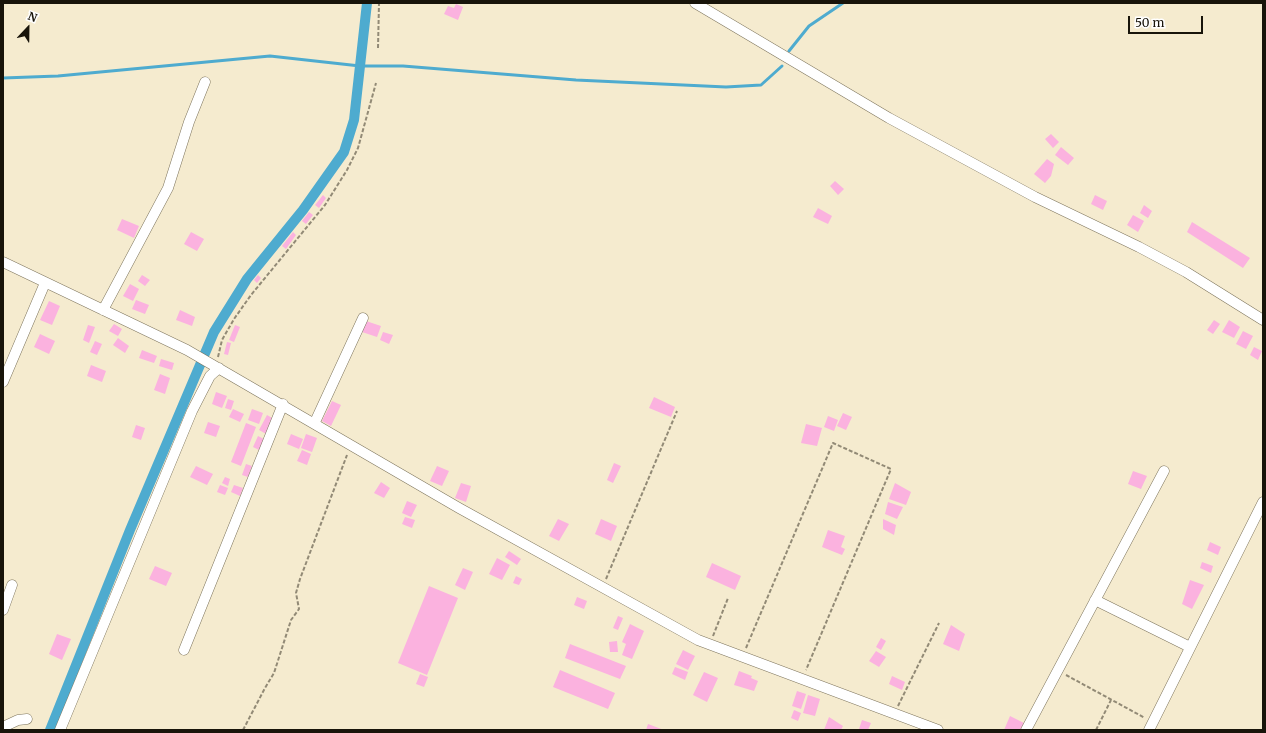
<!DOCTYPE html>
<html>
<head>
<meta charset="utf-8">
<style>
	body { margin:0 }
	#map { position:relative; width:1266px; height:733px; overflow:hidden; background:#f5ebcf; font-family:Merriweather,serif }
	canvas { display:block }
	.frame { position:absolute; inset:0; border:4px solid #18140a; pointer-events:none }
	.north { position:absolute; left:8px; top:8px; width:40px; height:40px; -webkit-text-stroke:3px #fff; paint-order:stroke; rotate:22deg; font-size:11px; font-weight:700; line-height:16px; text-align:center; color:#18140a }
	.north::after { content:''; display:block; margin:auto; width:14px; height:18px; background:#18140a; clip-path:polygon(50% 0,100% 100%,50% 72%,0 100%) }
	.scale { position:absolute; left:1128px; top:16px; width:75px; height:18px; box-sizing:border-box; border:2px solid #18140a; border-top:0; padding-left:5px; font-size:12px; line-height:14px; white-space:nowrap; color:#18140a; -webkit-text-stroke:3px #fff; paint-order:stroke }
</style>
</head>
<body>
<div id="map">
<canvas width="1266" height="733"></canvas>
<div class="frame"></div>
<div class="north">N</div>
<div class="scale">50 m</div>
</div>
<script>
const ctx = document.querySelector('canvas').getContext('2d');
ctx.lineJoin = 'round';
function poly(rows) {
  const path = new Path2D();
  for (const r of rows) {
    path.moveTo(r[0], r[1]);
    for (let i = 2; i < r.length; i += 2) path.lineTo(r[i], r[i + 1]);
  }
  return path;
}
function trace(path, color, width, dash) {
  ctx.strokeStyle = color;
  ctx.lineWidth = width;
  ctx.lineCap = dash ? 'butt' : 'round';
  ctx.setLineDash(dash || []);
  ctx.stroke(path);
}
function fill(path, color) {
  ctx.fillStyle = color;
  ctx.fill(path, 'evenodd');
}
trace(poly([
	[789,51,809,26,843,3],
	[3,78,58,76,270,56,360,66,403,66,576,80,726,87,761,85,782,66]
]), '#4eabcf', 3);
trace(poly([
	[50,730,130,530,214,332,247,279,303,210,344,152,354,120,367,3]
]), '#4eabcf', 10);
fill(poly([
	[456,4,463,7,458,20,444,14,448,6,454,8],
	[1051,134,1059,142,1053,148,1045,139],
	[1061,147,1074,158,1068,165,1055,155],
	[1047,159,1054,164,1051,176,1045,183,1034,174],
	[835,181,844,189,838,195,830,186],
	[323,195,326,198,319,208,315,205],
	[1095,195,1107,201,1103,210,1091,204],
	[1144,205,1152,211,1148,218,1140,213],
	[818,208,832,216,828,224,813,217],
	[309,212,313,215,306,224,302,221],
	[1133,215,1144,221,1138,232,1127,225],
	[122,219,139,226,134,238,117,230],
	[1192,222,1250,258,1243,268,1187,232],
	[191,232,204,239,197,251,184,244],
	[293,232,296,235,286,249,282,246],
	[142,275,150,280,145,286,138,281],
	[258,275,261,278,257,283,254,280],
	[130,284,139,289,133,301,123,296],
	[136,300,149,305,145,314,132,309],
	[49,301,60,306,52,325,40,320],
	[180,310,195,317,192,326,176,320],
	[1214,320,1220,324,1213,334,1207,330],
	[1229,320,1240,327,1234,338,1222,332],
	[366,321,381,326,377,337,362,332],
	[114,324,122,329,118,336,109,331],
	[88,325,95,327,89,343,83,340],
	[235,325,240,327,234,342,229,340],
	[1243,331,1253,336,1246,349,1236,344],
	[383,332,393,335,389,344,380,340],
	[40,334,55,341,49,354,34,347],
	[118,338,129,346,125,353,113,345],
	[95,341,102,344,97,355,90,352],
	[227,342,231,343,228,355,224,354],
	[1254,347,1262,351,1258,360,1250,355],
	[142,350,157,356,154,363,139,358],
	[161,359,174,363,172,370,159,366],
	[91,365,106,371,102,382,87,376],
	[160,374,170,378,165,394,154,390],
	[216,392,227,396,222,408,212,404],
	[654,397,675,407,671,417,649,408],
	[228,399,234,401,231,410,225,408],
	[332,401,341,405,331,426,322,421],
	[233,409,244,414,240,422,229,417],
	[252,409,263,413,259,424,248,420],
	[843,413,852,417,846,430,837,426],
	[267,415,274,419,268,435,259,430],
	[828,416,838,420,834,431,824,427],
	[208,422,220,426,216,437,204,433],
	[246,423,256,427,241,466,231,462],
	[806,424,822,428,817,446,801,443],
	[136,425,145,428,141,440,132,437],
	[291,434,303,439,299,449,287,444],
	[306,434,317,438,312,452,301,448],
	[258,436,264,439,259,450,253,447],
	[302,450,311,454,307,465,297,461],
	[614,463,621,466,613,483,607,480],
	[246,464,252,466,248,477,242,475],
	[196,466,213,474,207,485,190,477],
	[437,466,449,471,442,486,430,481],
	[1133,471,1147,476,1141,489,1128,484],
	[225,477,230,479,228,486,222,483],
	[381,482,390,488,384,498,374,493],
	[461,483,471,486,466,502,455,498],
	[895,483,911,492,906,505,889,499],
	[220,485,228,488,225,495,217,492],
	[234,485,243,488,240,496,231,492],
	[407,501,417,505,411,517,402,513],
	[888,502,903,507,897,519,885,514],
	[405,517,415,520,412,528,402,524],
	[558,519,569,524,559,541,549,536],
	[601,519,617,526,611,541,595,534],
	[883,519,896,525,894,535,883,529],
	[828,530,845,536,841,547,845,549,842,555,822,547],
	[1210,542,1221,547,1218,555,1207,550],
	[509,551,521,559,517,565,505,557],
	[497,558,510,565,502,580,489,574],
	[1202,562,1213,566,1211,573,1200,568],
	[712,563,741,576,735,590,706,577],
	[155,566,172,573,166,586,149,579],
	[463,568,473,572,465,590,455,585],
	[516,576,522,579,519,585,513,583],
	[1190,580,1204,585,1192,609,1182,604],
	[429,586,458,598,427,675,398,663],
	[577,597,587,601,584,609,574,605],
	[618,616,623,618,618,630,613,628],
	[630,624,644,631,632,659,622,655,626,644,622,642],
	[951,625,965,634,959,651,943,644],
	[57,634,71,639,62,660,49,654],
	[881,638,886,641,881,650,876,647],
	[617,641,618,652,610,652,609,642],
	[570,644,626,666,620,679,565,658],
	[683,650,695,656,688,670,676,664],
	[876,651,886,657,879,667,869,661],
	[675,667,688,672,685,680,672,674],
	[560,670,615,693,608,709,553,687],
	[739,671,752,676,751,678,758,681,754,691,734,685],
	[704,672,718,678,707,702,693,695],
	[420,674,428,677,424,687,416,684],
	[892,676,905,682,902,690,889,684],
	[797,691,806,694,801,709,792,706],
	[808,695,820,699,815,716,803,713],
	[794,710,801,713,798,721,791,718],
	[1010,716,1024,723,1020,730,1004,730],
	[829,717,843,726,841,730,824,730],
	[862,720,871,723,868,730,859,729],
	[648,724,664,730,646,730]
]), '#fbb2df');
const street = poly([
	[695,3,889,118,1035,197,1139,247,1186,272,1263,320],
	[3,262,187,350,459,508,698,640,938,730],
	[103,310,168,188,189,122,205,82],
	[3,382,45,283],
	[315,422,363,318],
	[1095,600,1190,647],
	[3,610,12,585],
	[184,650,283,404],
	[3,727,18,720,27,719],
	[60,730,192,411,210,376,219,368],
	[1026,730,1164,471],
	[1149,730,1263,502]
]);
trace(street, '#7e755d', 11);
trace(poly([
	[378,48,379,3],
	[218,357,222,340,234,319,251,295,325,205,347,170,358,148,376,83],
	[606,579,677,411],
	[713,636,728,598],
	[746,648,833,443,891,469,806,670],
	[1066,675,1145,718],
	[898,706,939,623],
	[243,730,265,688,274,673,291,620,299,609,296,593,300,579,347,455],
	[1096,730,1111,700]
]), '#928a76', 2, [4, 2]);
trace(street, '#fff', 10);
</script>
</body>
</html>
